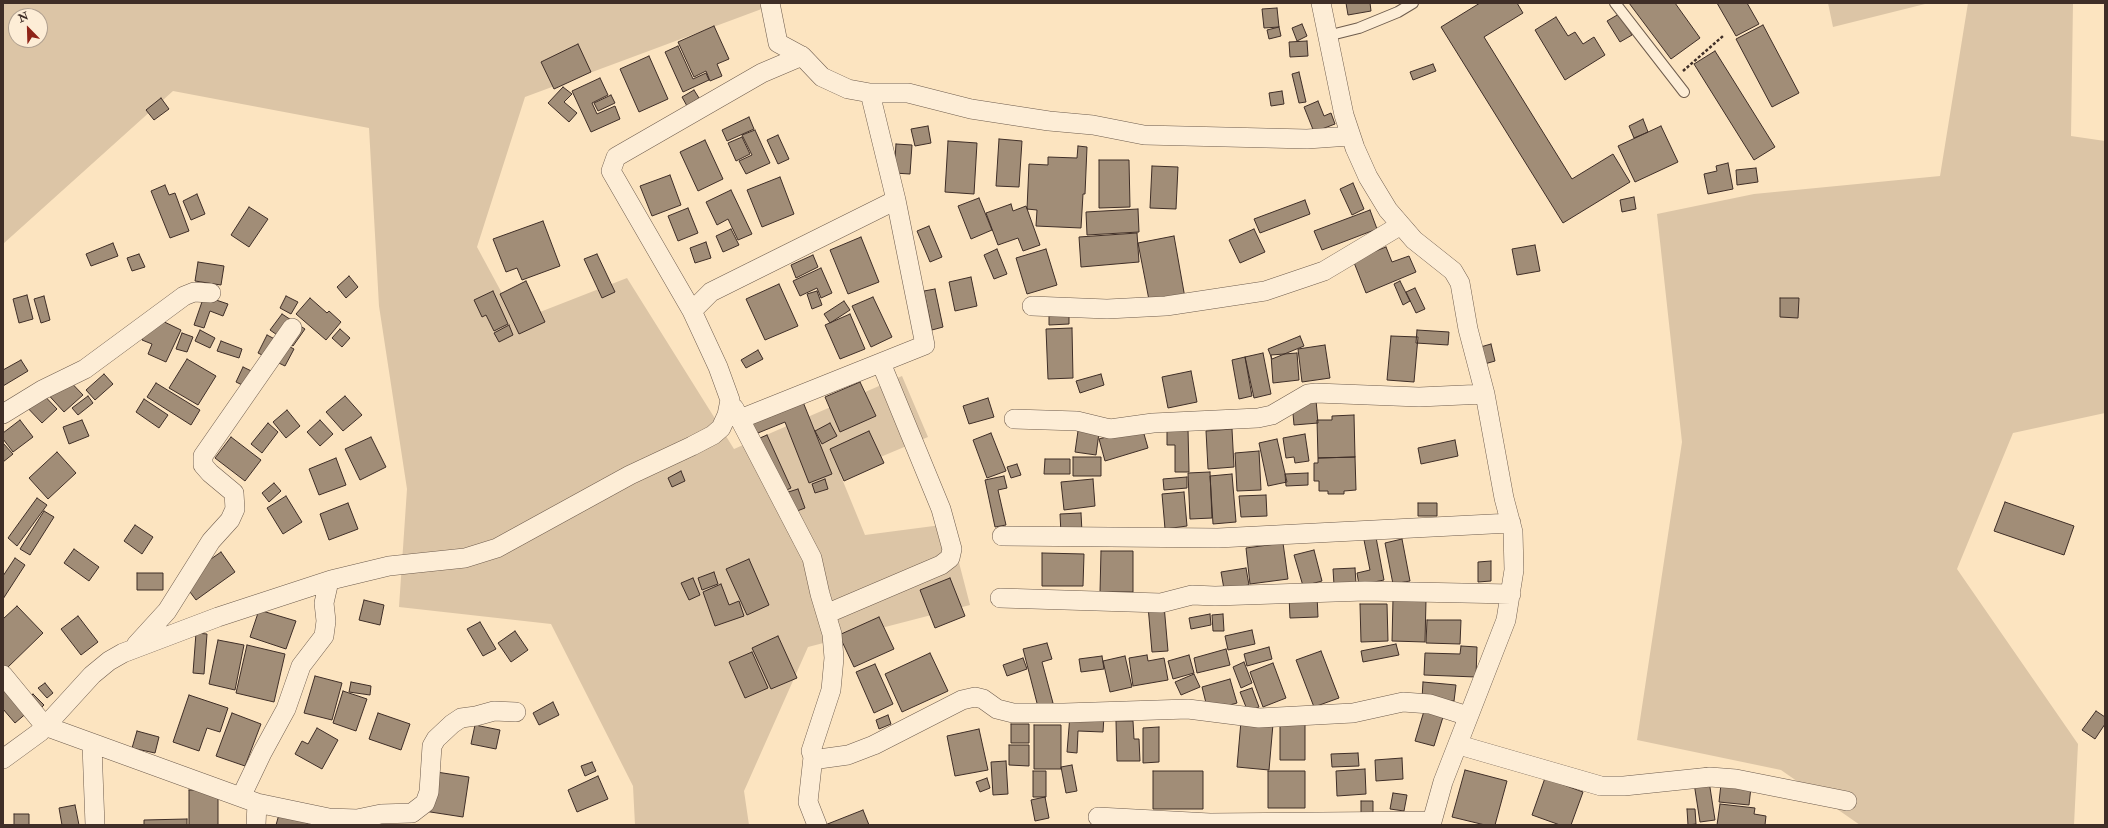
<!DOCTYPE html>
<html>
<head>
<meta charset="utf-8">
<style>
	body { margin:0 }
	#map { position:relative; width:2108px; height:828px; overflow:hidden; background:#fce4c0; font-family:"IM FELL Double Pica",serif }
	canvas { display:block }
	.frame { position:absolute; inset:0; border:4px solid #3f2e27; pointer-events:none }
	.north { position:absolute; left:8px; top:8px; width:40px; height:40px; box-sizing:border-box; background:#fdedd6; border:1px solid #b1a190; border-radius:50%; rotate:337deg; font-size:11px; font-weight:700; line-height:16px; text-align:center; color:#3f2e27 }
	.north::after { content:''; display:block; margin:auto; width:14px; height:18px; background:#8f2418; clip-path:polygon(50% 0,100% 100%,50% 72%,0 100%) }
</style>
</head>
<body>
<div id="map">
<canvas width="2108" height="828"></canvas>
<div class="frame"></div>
<div class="north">N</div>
</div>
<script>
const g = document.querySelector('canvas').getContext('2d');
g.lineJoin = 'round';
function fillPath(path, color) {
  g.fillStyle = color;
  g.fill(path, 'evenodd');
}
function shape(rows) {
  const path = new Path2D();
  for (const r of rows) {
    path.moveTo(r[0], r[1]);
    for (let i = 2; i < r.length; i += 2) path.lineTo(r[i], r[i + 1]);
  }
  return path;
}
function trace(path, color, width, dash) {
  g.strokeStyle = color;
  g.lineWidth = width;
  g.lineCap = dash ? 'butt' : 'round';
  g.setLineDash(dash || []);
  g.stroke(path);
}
fillPath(shape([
	[3,3,767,3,767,7,525,97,477,247,517,321,627,278,734,449,902,376,928,437,840,474,865,535,949,524,970,605,808,647,744,791,749,825,635,825,633,786,551,624,399,607,407,489,379,306,369,128,173,91,3,244],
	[16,16,40,16,40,40,16,40],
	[1828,3,1929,3,1833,27],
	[1968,3,2073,3,2071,136,2105,141,2105,413,2013,433,1957,569,2078,744,2074,825,1860,825,1781,770,1637,740,1682,442,1657,214,1754,194,1940,176]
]), '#dcc5a6');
const building = shape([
	[1346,3,1370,3,1371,11,1348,15,1346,3],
	[1480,3,1517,3,1523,13,1484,37,1572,179,1613,154,1630,182,1563,223,1441,27,1480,3],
	[1629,3,1675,3,1700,38,1671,59,1629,3],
	[1717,3,1747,3,1759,24,1736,36,1717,3],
	[1277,8,1279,27,1264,28,1262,9,1277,8],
	[1619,14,1632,35,1620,42,1607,21,1619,14],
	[1556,17,1568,36,1575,32,1583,44,1594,37,1605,55,1565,80,1535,30,1556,17],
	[1302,24,1307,36,1297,41,1292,28,1302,24],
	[1763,25,1799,93,1772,107,1736,39,1763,25],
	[714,26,729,59,717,64,722,76,710,81,706,71,694,77,678,42,714,26],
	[1279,27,1281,36,1269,39,1267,30,1279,27],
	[1307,41,1308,56,1290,57,1289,42,1307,41],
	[578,44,591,72,554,89,541,62,578,44],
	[678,46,693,79,706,73,709,80,683,92,665,52,678,46],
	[1715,51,1775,147,1754,160,1694,64,1715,51],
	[649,56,668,99,639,112,620,69,649,56],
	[1433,64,1436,71,1413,80,1410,72,1433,64],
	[1299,72,1306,102,1299,103,1292,74,1299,72],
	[600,78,608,95,592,103,597,114,615,106,620,119,591,132,572,91,600,78],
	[563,87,572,94,564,102,577,113,569,122,548,103,563,87],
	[694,90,699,98,687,106,682,97,694,90],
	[1282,91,1284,104,1271,106,1269,93,1282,91],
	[611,95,615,103,598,111,594,103,611,95],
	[161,98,169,109,154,120,146,110,161,98],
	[1318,101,1324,116,1331,113,1335,124,1314,132,1304,107,1318,101],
	[749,117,754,129,727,141,722,130,749,117],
	[1643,119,1648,132,1634,138,1629,126,1643,119],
	[928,126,931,143,915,146,911,129,928,126],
	[1661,126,1678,162,1635,182,1618,146,1661,126],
	[755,130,770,163,746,174,739,161,752,155,742,135,755,130],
	[778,135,789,159,778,164,767,140,778,135],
	[742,137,750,154,736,161,728,143,742,137],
	[999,139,1022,141,1019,187,996,186,999,139],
	[705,140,723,179,698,191,680,152,705,140],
	[948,141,977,143,974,194,945,192,948,141],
	[896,144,912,145,910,174,894,173,896,144],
	[1078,146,1087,147,1085,194,1083,194,1081,228,1036,226,1037,210,1027,209,1029,164,1048,165,1048,157,1077,158,1078,146],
	[1099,160,1129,160,1130,207,1099,208,1099,160],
	[1728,163,1733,189,1708,194,1704,174,1717,171,1716,166,1728,163],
	[1152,166,1178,167,1176,209,1150,208,1152,166],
	[1756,168,1758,182,1737,185,1736,170,1756,168],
	[670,175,681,205,652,216,640,186,670,175],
	[780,177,794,214,762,227,747,190,780,177],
	[1353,183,1364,209,1352,215,1340,189,1353,183],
	[165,185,169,195,175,193,189,231,170,238,151,191,165,185],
	[731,190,752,234,738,240,728,219,717,225,706,202,731,190],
	[197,194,205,214,191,220,183,201,197,194],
	[1634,197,1636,209,1622,212,1620,200,1634,197],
	[979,198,992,230,971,239,958,206,979,198],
	[1305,200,1310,214,1260,233,1254,219,1305,200],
	[1011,204,1013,211,1026,206,1040,245,1023,251,1018,238,998,245,986,213,1011,204],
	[249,207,268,219,249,247,231,235,249,207],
	[688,208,698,233,678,241,668,216,688,208],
	[1138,209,1139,232,1087,235,1086,212,1138,209],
	[1370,210,1377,229,1322,250,1314,231,1370,210],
	[543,221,560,266,522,280,517,268,506,272,493,239,543,221],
	[929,226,942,257,930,262,917,231,929,226],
	[731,229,739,245,723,252,716,236,731,229],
	[1254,229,1265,252,1240,263,1229,240,1254,229],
	[1137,233,1139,262,1081,267,1079,237,1137,233],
	[1174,236,1185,298,1150,305,1138,243,1174,236],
	[861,237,879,282,848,294,830,250,861,237],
	[706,242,711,258,695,263,690,248,706,242],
	[113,243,118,256,91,266,86,254,113,243],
	[1535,245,1540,271,1517,275,1512,249,1535,245],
	[1386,247,1392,262,1409,256,1416,272,1366,293,1353,260,1386,247],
	[997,249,1007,274,994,279,984,255,997,249],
	[1046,249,1057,285,1027,294,1016,258,1046,249],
	[139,254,145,267,132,271,127,258,139,254],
	[597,254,615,292,602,298,584,259,597,254],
	[813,255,818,267,796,278,791,265,813,255],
	[198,262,224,266,221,285,195,281,198,262],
	[821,268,832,293,821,298,817,288,800,296,793,281,821,268],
	[349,276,358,287,346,298,337,287,349,276],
	[971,277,977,306,955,311,949,282,971,277],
	[526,281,545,322,519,334,500,294,526,281],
	[1400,281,1410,301,1403,305,1394,284,1400,281],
	[779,284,798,326,765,340,746,299,779,284],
	[1415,288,1425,309,1416,313,1406,292,1415,288],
	[935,289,943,327,932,330,924,291,935,289],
	[493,291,508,324,494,331,486,315,482,317,474,300,493,291],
	[817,291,822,305,812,309,807,294,817,291],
	[27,295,33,319,19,323,13,299,27,295],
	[44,296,50,320,41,323,34,299,44,296],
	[204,296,228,304,223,316,210,311,204,328,194,325,204,296],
	[286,296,298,302,291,314,280,308,286,296],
	[873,297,892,337,871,347,852,306,873,297],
	[310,298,327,313,329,311,341,322,326,340,296,314,310,298],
	[1780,298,1799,298,1798,318,1780,317,1780,298],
	[844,301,850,310,830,323,824,314,844,301],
	[282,314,305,329,293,346,270,330,282,314],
	[850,314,865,349,840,359,825,325,850,314],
	[1069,315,1069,324,1049,325,1049,316,1069,315],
	[152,316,181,330,166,362,148,354,152,344,142,340,152,316],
	[509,325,513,335,499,342,494,333,509,325],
	[1072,328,1073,378,1048,379,1046,329,1072,328],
	[340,329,350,338,342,347,332,338,340,329],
	[200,330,215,338,210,348,195,341,200,330],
	[1417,330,1449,332,1448,345,1416,343,1417,330],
	[182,333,193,337,187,352,176,349,182,333],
	[267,335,294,349,285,366,258,353,267,335],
	[1300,336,1304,346,1272,359,1268,349,1300,336],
	[1391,336,1418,337,1414,382,1387,380,1391,336],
	[221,341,242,349,239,358,217,351,221,341],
	[1491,344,1495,361,1481,365,1477,348,1491,344],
	[1325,345,1330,378,1302,382,1298,349,1325,345],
	[758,350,763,359,746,368,741,360,758,350],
	[1263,353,1271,394,1254,398,1245,357,1263,353],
	[1297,353,1299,380,1273,383,1271,355,1297,353],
	[1245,357,1252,396,1239,399,1232,360,1245,357],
	[187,359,216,376,198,405,169,388,187,359],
	[21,360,28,371,3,386,3,370,21,360],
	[243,367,262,376,255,391,236,382,243,367],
	[1191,371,1197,402,1168,408,1162,377,1191,371],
	[62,373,83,395,64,412,44,390,62,373],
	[104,374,113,384,95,400,86,390,104,374],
	[1101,374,1104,385,1080,393,1076,381,1101,374],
	[860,382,876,416,840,432,825,397,860,382],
	[156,383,200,410,191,425,147,397,156,383],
	[37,388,57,409,42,423,22,402,37,388],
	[799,392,832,474,809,483,785,422,753,435,745,414,799,392],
	[88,396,93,403,78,415,72,408,88,396],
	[345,396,362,415,343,431,326,412,345,396],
	[988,398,994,417,969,424,963,406,988,398],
	[144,399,168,415,159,428,136,412,144,399],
	[1316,400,1318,423,1294,425,1292,402,1316,400],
	[287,410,300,426,286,438,273,422,287,410],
	[1354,415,1355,457,1318,458,1317,420,1332,420,1332,416,1354,415],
	[20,420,33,437,13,452,3,439,3,433,20,420],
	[82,420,89,436,69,444,63,427,82,420],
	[320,420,333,434,320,446,307,432,320,420],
	[268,423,278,432,262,453,251,444,268,423],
	[830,423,837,436,822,444,815,431,830,423],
	[1142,427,1148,448,1105,461,1099,439,1142,427],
	[1188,429,1189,472,1175,472,1175,445,1167,445,1167,430,1188,429],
	[1232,429,1234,467,1208,469,1206,431,1232,429],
	[869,431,884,463,844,481,830,449,869,431],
	[1078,431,1099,433,1096,455,1075,452,1078,431],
	[991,433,1006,471,987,478,973,440,991,433],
	[1305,434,1309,461,1295,463,1294,457,1286,458,1283,438,1305,434],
	[767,435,791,488,778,494,753,441,767,435],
	[231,437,261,460,245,481,215,458,231,437],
	[371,437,386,467,360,480,345,449,371,437],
	[1277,439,1287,482,1268,486,1259,443,1277,439],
	[1455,440,1458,456,1421,464,1418,448,1455,440],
	[3,443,13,454,3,462,3,443],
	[1259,451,1261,490,1237,491,1235,453,1259,451],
	[57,452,76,473,48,499,29,478,57,452],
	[1073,457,1101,457,1101,476,1073,476,1073,457],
	[1355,457,1356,490,1344,491,1344,494,1328,494,1328,491,1319,491,1319,481,1314,481,1314,463,1318,463,1318,458,1355,457],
	[336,458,346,485,319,495,309,469,336,458],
	[1045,459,1070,459,1070,474,1044,474,1045,459],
	[1017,464,1021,475,1011,478,1007,467,1017,464],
	[681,471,685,481,672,487,668,478,681,471],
	[1210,472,1212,518,1190,519,1188,473,1210,472],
	[1308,473,1308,485,1286,486,1285,474,1308,473],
	[1232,474,1236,522,1213,524,1210,476,1232,474],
	[1004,476,1007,488,998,490,1006,525,995,527,985,480,1004,476],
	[1187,477,1187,488,1164,490,1163,479,1187,477],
	[825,479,828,489,815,493,812,484,825,479],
	[1093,479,1095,506,1064,510,1061,482,1093,479],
	[274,483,281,491,269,502,262,493,274,483],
	[798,489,805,508,789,514,782,494,798,489],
	[1184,492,1187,526,1165,529,1162,494,1184,492],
	[1266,495,1267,516,1241,517,1239,496,1266,495],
	[286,496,302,522,283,534,267,508,286,496],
	[37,498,47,505,17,546,8,538,37,498],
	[2005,502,2074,526,2064,555,1994,531,2005,502],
	[348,503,358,529,329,540,320,514,348,503],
	[1418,503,1437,503,1437,516,1418,516,1418,503],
	[44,511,54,517,30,555,20,549,44,511],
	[1081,513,1082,532,1061,534,1060,514,1081,513],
	[135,525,153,537,142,554,124,541,135,525],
	[1375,532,1384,580,1359,585,1357,573,1370,570,1363,535,1375,532],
	[1402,539,1410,581,1393,584,1385,543,1402,539],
	[1283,543,1288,579,1250,584,1246,548,1283,543],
	[74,549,99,567,89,581,64,563,74,549],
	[1314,550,1322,581,1303,586,1294,555,1314,550],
	[1101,551,1133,551,1133,592,1100,592,1101,551],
	[221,552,235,572,196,600,181,580,221,552],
	[1042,553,1084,554,1083,586,1042,586,1042,553],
	[15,558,25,565,3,599,3,576,15,558],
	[749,559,769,605,747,615,726,569,749,559],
	[1491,561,1491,581,1478,582,1478,562,1491,561],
	[1246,568,1249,585,1224,589,1221,572,1246,568],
	[1355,568,1356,584,1334,585,1333,569,1355,568],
	[714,572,718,584,702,590,698,578,714,572],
	[137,573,163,573,163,590,137,590,137,573],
	[693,578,700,595,689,600,681,583,693,578],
	[950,578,965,616,935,628,920,590,950,578],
	[721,584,729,605,739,601,744,616,715,626,703,592,721,584],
	[1317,595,1318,617,1290,618,1289,596,1317,595],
	[1393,599,1426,600,1425,642,1392,641,1393,599],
	[364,600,384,605,380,625,359,620,364,600],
	[1360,604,1387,604,1388,641,1361,642,1360,604],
	[1164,605,1168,651,1152,652,1148,606,1164,605],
	[17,606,43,633,7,668,3,664,3,619,17,606],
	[259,610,296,621,286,649,250,637,259,610],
	[1210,614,1211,625,1191,629,1189,618,1210,614],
	[1223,614,1224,631,1213,631,1212,615,1223,614],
	[78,616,98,642,81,655,61,629,78,616],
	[879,617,894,649,854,667,839,635,879,617],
	[1427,620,1461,620,1460,644,1426,643,1427,620],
	[480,622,496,649,483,656,467,629,480,622],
	[1252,630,1255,644,1228,650,1225,636,1252,630],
	[515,631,528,650,511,662,498,643,515,631],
	[196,633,207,634,204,674,193,673,196,633],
	[778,636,797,678,771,689,752,648,778,636],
	[218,640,244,645,235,690,209,684,218,640],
	[1047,643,1052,659,1042,662,1053,703,1038,707,1023,649,1047,643],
	[1396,644,1399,655,1363,662,1361,651,1396,644],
	[247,645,285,654,274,702,236,693,247,645],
	[1461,646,1477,647,1476,677,1424,675,1425,653,1460,654,1461,646],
	[1269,647,1272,659,1247,666,1244,654,1269,647],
	[1226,649,1230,665,1197,673,1194,658,1226,649],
	[1321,651,1339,698,1314,707,1296,660,1321,651],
	[752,652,768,688,745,698,729,662,752,652],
	[930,653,948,691,902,712,885,674,930,653],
	[1147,655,1148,661,1164,658,1168,680,1133,686,1129,658,1147,655],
	[1189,655,1194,673,1173,679,1168,661,1189,655],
	[1102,656,1104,669,1081,672,1079,659,1102,656],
	[1125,656,1132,687,1110,692,1103,661,1125,656],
	[1023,658,1027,669,1007,676,1003,665,1023,658],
	[1244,662,1252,683,1241,688,1233,667,1244,662],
	[1273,663,1286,698,1263,707,1250,672,1273,663],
	[875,664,893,704,874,713,856,672,875,664],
	[1194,674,1200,687,1181,695,1175,682,1194,674],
	[315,676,342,683,332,720,304,713,315,676],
	[1230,679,1237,703,1208,711,1202,687,1230,679],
	[3,680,29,711,15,723,3,709,3,680],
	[351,682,371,686,370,695,349,692,351,682],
	[1423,682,1456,685,1454,701,1422,699,1423,682],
	[45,683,53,693,47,698,38,688,45,683],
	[1252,688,1259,707,1248,712,1240,692,1252,688],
	[343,691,367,699,356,731,333,723,343,691],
	[33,694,44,705,36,713,25,702,33,694],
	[189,695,228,708,220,732,207,728,199,751,173,742,189,695],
	[553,702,559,715,539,725,533,713,553,702],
	[1424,711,1443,717,1434,746,1415,741,1424,711],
	[2096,711,2105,717,2105,724,2095,739,2082,730,2096,711],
	[232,713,261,724,245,766,216,756,232,713],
	[378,713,410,724,401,750,369,739,378,713],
	[888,715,891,724,879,729,876,720,888,715],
	[1070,715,1104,716,1103,732,1078,731,1077,753,1067,752,1070,715],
	[1116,721,1133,721,1134,739,1139,739,1140,761,1117,761,1116,721],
	[1241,721,1273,724,1269,770,1237,767,1241,721],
	[1280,723,1305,723,1305,760,1280,760,1280,723],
	[1011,724,1029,724,1029,743,1011,743,1011,724],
	[475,725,500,730,496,749,471,744,475,725],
	[1034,725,1061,725,1061,769,1034,769,1034,725],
	[1159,727,1159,762,1143,763,1143,728,1159,727],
	[317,728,338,740,322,769,295,754,302,741,308,744,317,728],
	[979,729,988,770,955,776,947,736,979,729],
	[137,731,159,737,155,753,132,748,137,731],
	[1009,745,1029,745,1029,766,1009,765,1009,745],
	[1358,753,1359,766,1332,767,1331,754,1358,753],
	[1402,758,1403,779,1376,781,1375,760,1402,758],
	[1006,761,1008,794,993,795,991,762,1006,761],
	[592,762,596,771,585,776,581,766,592,762],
	[1072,765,1077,791,1066,793,1061,767,1072,765],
	[1707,768,1715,820,1700,822,1692,770,1707,768],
	[1365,769,1366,794,1337,796,1336,771,1365,769],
	[1465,770,1507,781,1495,825,1485,825,1452,817,1465,770],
	[430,771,469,777,463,817,424,811,430,771],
	[1033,771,1046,771,1046,797,1033,797,1033,771],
	[1153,771,1203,771,1203,809,1153,809,1153,771],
	[1268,771,1305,771,1305,808,1268,808,1268,771],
	[1722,775,1752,778,1749,805,1719,802,1722,775],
	[598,776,608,799,577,812,568,790,598,776],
	[987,778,990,788,980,792,976,782,987,778],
	[1545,778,1583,792,1571,825,1560,825,1532,815,1545,778],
	[189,790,218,790,218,825,189,825,189,790],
	[1393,793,1407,795,1404,811,1390,809,1393,793],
	[1045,797,1049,818,1035,821,1031,800,1045,797],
	[1361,801,1373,801,1373,814,1361,814,1361,801],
	[1720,804,1755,808,1754,814,1766,816,1765,825,1717,825,1720,804],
	[75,805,79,825,62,825,59,808,75,805],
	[1687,809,1695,809,1696,824,1688,825,1687,809],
	[863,810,869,825,825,825,863,810],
	[280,811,309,817,307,825,276,825,280,811],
	[14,814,29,814,29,825,14,825,14,814],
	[187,819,187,825,144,825,144,820,187,819]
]);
fillPath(building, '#a18d77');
trace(building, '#3f2e27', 1);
const lane = shape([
	[1615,3,1684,92],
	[1327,36,1359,28,1398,12,1413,3]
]);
const street = shape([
	[770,3,778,43,802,56],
	[1321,3,1344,115,1355,148,1368,177,1388,210,1414,240,1453,271,1460,283,1468,329,1485,394,1504,498,1513,532,1514,570,1506,620,1443,782,1431,825],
	[870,93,896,200],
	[1032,306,1107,309,1166,306,1265,291,1324,271,1401,225],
	[692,311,711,292,896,200,925,345,740,419],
	[734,408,812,558,820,594,832,634,834,658,831,690,811,751,813,757,808,802,817,825],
	[3,414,42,390,85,369,184,296,194,292,211,293],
	[1014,419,1077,421,1110,429,1153,423,1258,418,1272,415,1308,394,1316,393,1419,397,1485,394],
	[1002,536,1218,538,1511,523],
	[1000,598,1161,603,1192,595,1215,596,1365,591,1511,594],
	[826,614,941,565,950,558,952,549,941,509,881,363],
	[136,645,167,611,211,541,230,520,235,509,234,493,210,473,203,465,203,456,292,328],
	[3,675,45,726,257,803,256,825],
	[92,745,95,825],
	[1459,745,1601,786,1624,786,1710,777,1736,779,1847,801],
	[813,757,819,759,848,755,874,745,962,700,975,697,983,699,997,709,1013,713,1064,713,1188,709,1259,718,1353,713,1403,702,1430,704,1468,716],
	[3,759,40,732,92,675,109,661,123,653,218,617,331,580,389,566,465,558,497,548,630,475,692,446,713,435,721,428,727,415,730,400,718,367,692,311,611,171,616,157,762,73,802,56,822,77,848,89,870,93,908,93,971,109,1049,121,1093,125,1144,135,1307,139,1350,136],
	[241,797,262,753,286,709,301,666,324,636,326,621,324,603,329,581],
	[257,803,329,818,357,819,381,814,412,813,425,803,429,792,432,746,436,739,452,724,461,718,476,716,494,711,516,712],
	[1098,817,1210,823,1432,821]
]);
trace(lane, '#6e5c4d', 12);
trace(street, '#6e5c4d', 20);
trace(shape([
	[1683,71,1723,36]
]), '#3f2e27', 2.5, [3, 2]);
trace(lane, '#fdedd6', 10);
trace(street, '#fdedd6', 19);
</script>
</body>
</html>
